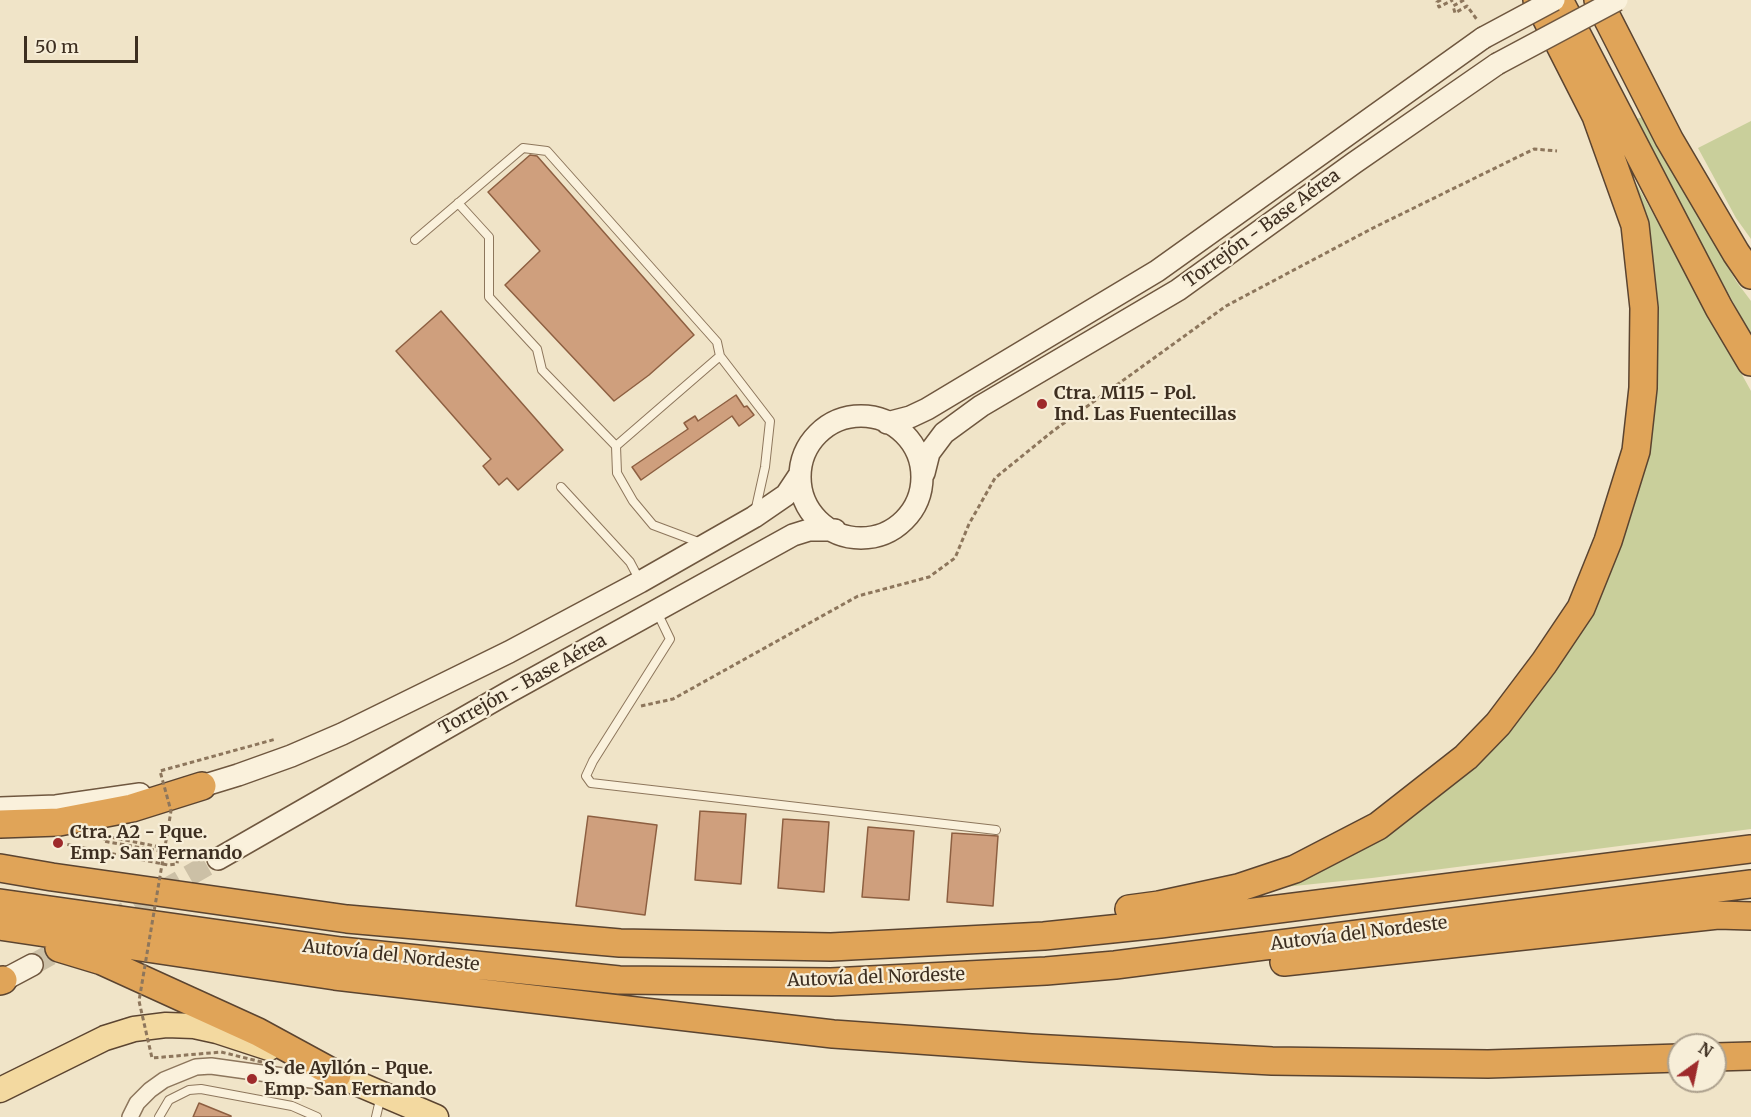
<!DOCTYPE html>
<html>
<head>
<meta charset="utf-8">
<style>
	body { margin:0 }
	#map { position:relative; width:1751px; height:1117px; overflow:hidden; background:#f0e4c8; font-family:Merriweather,serif }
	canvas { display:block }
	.north { position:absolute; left:1667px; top:1033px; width:60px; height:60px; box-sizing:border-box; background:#f7eed8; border:2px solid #ada18e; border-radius:50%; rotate:33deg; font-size:16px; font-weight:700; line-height:24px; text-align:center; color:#3d2e20 }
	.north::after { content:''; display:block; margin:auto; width:21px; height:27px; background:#9e2a2b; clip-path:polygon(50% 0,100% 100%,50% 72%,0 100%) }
	.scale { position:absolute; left:24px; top:36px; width:114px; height:27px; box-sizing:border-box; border:3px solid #3d2e20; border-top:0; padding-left:8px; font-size:18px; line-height:21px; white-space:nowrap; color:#3d2e20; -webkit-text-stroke:4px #f7eed8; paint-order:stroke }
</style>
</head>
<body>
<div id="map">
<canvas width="1751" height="1117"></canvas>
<div class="north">N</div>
<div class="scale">50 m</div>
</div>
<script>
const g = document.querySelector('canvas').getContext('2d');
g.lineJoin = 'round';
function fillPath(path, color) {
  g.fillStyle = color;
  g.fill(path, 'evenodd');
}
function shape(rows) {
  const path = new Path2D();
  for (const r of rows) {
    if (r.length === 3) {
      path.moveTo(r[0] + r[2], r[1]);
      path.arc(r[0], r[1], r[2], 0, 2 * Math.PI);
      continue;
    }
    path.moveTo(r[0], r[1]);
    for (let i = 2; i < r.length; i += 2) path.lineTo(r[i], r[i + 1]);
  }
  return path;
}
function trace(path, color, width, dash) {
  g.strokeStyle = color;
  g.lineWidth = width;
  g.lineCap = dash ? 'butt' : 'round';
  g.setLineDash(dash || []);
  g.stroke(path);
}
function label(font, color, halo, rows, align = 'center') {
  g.font = font + ' Merriweather,serif';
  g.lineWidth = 4.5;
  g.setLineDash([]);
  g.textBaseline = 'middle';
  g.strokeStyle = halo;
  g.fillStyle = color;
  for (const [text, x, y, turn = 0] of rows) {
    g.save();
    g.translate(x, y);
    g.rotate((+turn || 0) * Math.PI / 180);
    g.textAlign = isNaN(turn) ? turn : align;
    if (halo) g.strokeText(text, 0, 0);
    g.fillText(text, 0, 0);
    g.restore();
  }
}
fillPath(shape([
	[1642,117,1736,281,1751,301,1751,335,1634,120],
	[1751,121,1751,239,1736,218,1698,148],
	[1636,183,1751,391,1751,829,1372,878,1255,890,1462,776,1521,716,1576,640,1617,557,1643,470,1648,244]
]), '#c9cf9b');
const building = shape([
	[530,155,537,156,694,335,649,375,614,401,505,285,540,251,488,192,530,155],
	[441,311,563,450,518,490,507,478,499,485,483,466,491,459,396,351,441,311],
	[736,395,744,407,747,406,754,415,739,426,732,416,641,480,632,467,688,429,684,423,695,416,698,421,736,395],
	[700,811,746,814,741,884,695,880,700,811],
	[588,816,657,825,645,915,576,906,588,816],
	[783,819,829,822,824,892,778,888,783,819],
	[868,827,914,831,909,900,862,897,868,827],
	[952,833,998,836,993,906,947,902,952,833],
	[199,1103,231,1116,231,1117,193,1117,199,1103]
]);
fillPath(building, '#cf9f7d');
trace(building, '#8d5f41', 1.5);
trace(shape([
	[108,922,218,859],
	[32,965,73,942]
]), '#ccc0a6', 21, [21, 10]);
const lane = shape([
	[458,203,489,237,489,297,537,349,542,370,616,446],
	[415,240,523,148,547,151,717,342,720,356],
	[561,487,630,562,640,581],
	[701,543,653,525,633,501,617,473,616,446,720,356,770,421,765,467,755,512],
	[657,612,670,639,593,761,586,776,591,783,996,830],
	[159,1117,169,1100,189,1090,201,1089,292,1106,317,1117],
	[376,1117,379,1104,377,1096]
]);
const street = shape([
	[130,1117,137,1103,150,1090,164,1080,196,1067,211,1066,340,1084]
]);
const secondary = shape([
	[861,477,61],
	[887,423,910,417,927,409,1157,271,1483,38],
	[924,473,929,453,944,433,981,406,1178,290,1354,163,1497,64],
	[188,788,202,786,238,775,291,756,342,734,509,652,640,582,754,517,786,495,798,477],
	[0,808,56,806,140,794],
	[218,859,509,692,793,535,809,530,835,530],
	[0,982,32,965]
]);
const primary = shape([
	[321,1068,436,1117],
	[0,1090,105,1038,134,1029,166,1025,194,1026,217,1031,269,1048]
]);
const highway = shape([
	[1559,0,1719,308,1751,362],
	[1598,0,1669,139,1736,253,1751,275],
	[0,824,59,822,132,808,202,786],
	[0,868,52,877,347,919,620,943,831,947,1044,936,1160,924,1751,849],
	[0,903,341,951,619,980,831,982,1046,971,1115,965,1751,884],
	[1129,909,1159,905,1238,888,1295,869,1378,826,1466,757,1498,724,1544,663,1581,608,1608,541,1636,451,1643,388,1644,308,1635,225,1596,116,1537,0],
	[0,926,335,976,833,1034,1031,1048,1272,1061,1488,1064,1679,1058],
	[59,948,102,961,258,1032,337,1075],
	[1284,962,1718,915,1751,916],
	[0,981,3,980],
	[1715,1057,1751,1056]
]);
trace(lane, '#8d765c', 10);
trace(street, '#8d765c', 18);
trace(secondary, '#6f573f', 24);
trace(primary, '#5b4430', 27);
trace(highway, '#5b4430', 30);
trace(shape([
	[1441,0,1437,2,1439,7,1453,0],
	[1464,0,1453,6,1455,13,1467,6,1478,21],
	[641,706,673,699,858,596,929,577,955,558,969,524,995,478,1053,431,1226,306,1373,228,1534,149,1557,151],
	[105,836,103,841,165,852],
	[60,843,168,865,177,864,178,857,175,850,105,836]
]), '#8d765c', 3, [4.5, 3]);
trace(lane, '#faf1dc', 8);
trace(street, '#faf1dc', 15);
trace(secondary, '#faf1dc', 21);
trace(primary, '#f3d9a0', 24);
trace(highway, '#e0a458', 27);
const secondaryBridge = shape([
	[1483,38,1554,0],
	[1497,64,1617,0]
]);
trace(secondaryBridge, '#6f573f', 24, []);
trace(shape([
	[262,1062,221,1052,152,1058,139,1001,171,811,160,771,276,739]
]), '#8d765c', 3, [4.5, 3]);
trace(secondaryBridge, '#faf1dc', 21);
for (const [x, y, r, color] of [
	[1042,404,6,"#9e2a2b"],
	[58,843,6,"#9e2a2b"],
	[252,1079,6,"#9e2a2b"]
]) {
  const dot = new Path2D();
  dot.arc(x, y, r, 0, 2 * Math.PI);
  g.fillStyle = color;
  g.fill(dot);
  trace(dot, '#f7eed8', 2);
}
label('18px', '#3d2e20', '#f7eed8', [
	["Torrejón - Base Aérea",1262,229,-36],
	["Torrejón - Base Aérea",523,685,-29],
	["Autovía del Nordeste",1359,934,-7],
	["Autovía del Nordeste",391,956,6],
	["Autovía del Nordeste",876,978,-2]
]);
label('bold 18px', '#3d2e20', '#f7eed8', [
	["Ctra. M115 - Pol.",1054,394],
	["Ind. Las Fuentecillas",1054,415],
	["Ctra. A2 - Pque.",70,833],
	["Emp. San Fernando",70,854],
	["S. de Ayllón - Pque.",264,1069],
	["Emp. San Fernando",264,1090]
], 'left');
</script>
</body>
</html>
